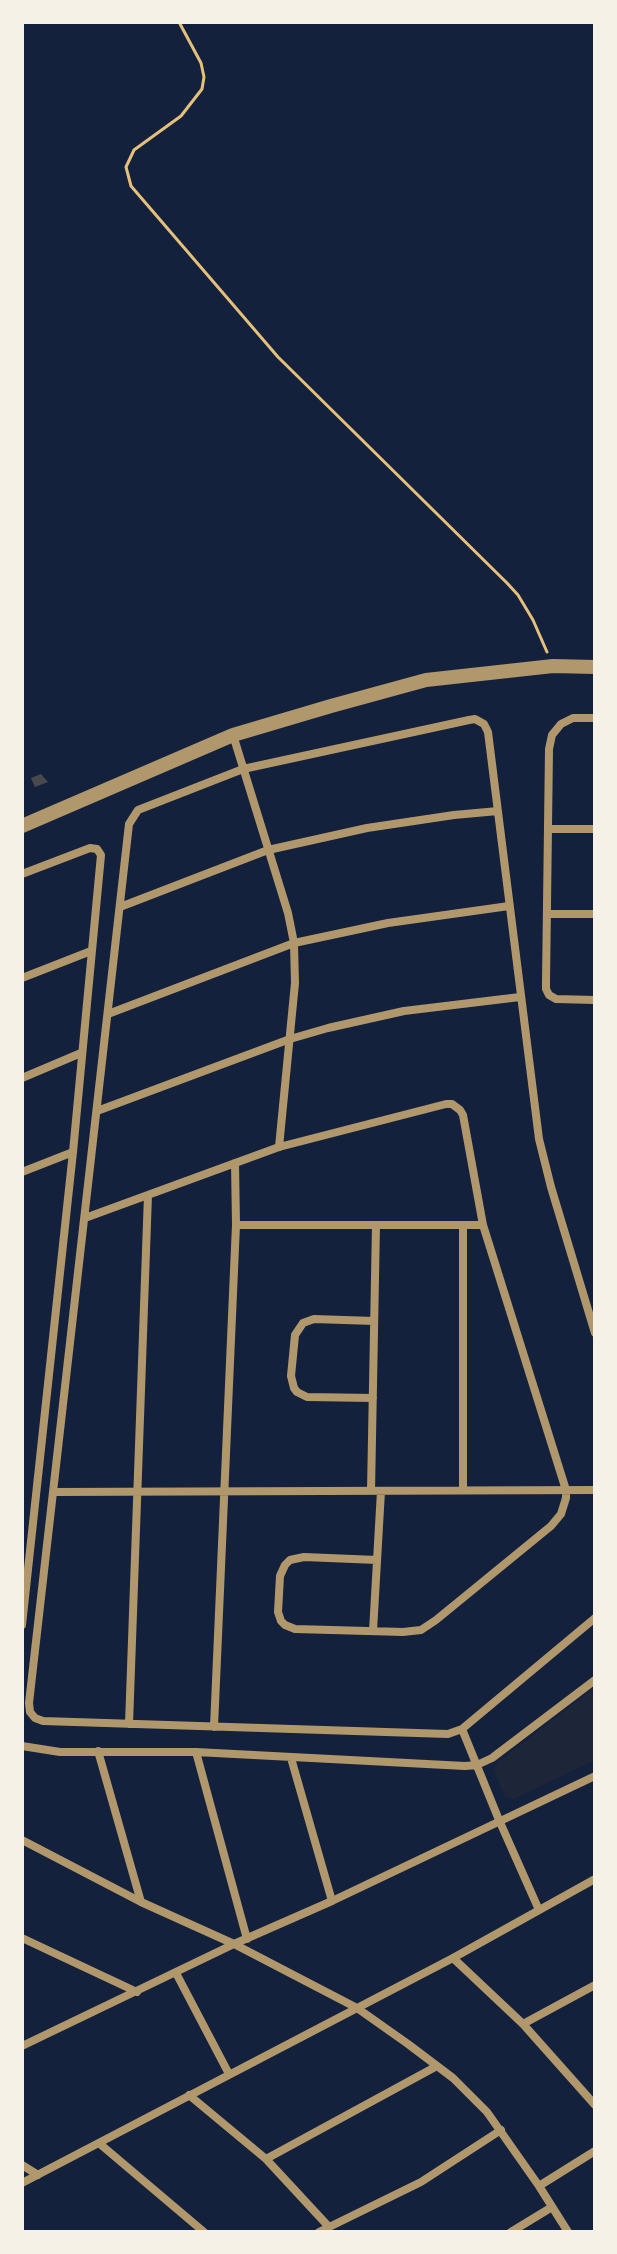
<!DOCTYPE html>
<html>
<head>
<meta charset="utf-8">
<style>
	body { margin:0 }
	#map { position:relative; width:617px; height:2254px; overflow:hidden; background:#14213d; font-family:Overpass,sans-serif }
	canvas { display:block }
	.frame { position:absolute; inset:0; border:24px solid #f6f1e7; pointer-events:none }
</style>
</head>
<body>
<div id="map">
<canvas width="617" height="2254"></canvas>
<div class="frame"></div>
</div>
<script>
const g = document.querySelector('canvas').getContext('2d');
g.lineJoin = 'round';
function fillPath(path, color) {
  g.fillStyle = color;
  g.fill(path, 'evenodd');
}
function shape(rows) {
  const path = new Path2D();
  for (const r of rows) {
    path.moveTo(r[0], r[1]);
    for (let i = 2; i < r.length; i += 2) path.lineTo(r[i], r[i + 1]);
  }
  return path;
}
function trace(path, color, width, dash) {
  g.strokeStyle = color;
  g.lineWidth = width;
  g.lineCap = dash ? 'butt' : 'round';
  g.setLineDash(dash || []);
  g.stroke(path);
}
fillPath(shape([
	[595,1687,595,1760,514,1799,505,1797,494,1770,497,1763]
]), '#1d2539');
fillPath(shape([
	[41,774,48,782,35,787,31,778]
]), '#48494c');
trace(shape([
	[179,22,201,63,204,77,202,89,181,116,134,150,126,167,131,186,278,357,507,583,518,595,533,620,547,652]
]), '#e5c07b', 3);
trace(shape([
	[595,718,573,718,561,724,552,735,549,749,546,982,546,989,549,995,556,999,595,1000],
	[233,735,288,913,294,943,295,983,279,1147],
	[548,829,595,829],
	[22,874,90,848,97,849,101,855,73,1152,22,1625],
	[120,907,268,850,367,828,454,815,498,811],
	[548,914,595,914],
	[22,978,91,951],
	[108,1014,294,943,388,923,509,906],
	[22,1078,81,1053],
	[97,1111,290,1039,328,1028,404,1011,520,997],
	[22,1172,73,1152],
	[85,1218,279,1147,446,1104,452,1104,460,1110,463,1115,483,1225,566,1490,566,1498,561,1514,551,1526,436,1620,421,1630,403,1632,295,1629,285,1625,281,1621,278,1612,280,1576,285,1565,290,1560,304,1557,377,1560],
	[236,1225,483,1225],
	[463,1225,463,1490],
	[595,1333,551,1187,539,1139,488,732,484,724,475,719,469,720,243,769,138,810,129,824,29,1703,30,1712,35,1718,43,1721,448,1734,462,1729,595,1618],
	[373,1398,307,1397,297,1392,294,1388,291,1376,295,1335,303,1323,314,1319,374,1321],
	[371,1491,376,1225],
	[53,1492,595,1490],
	[373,1631,381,1491],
	[129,1724,148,1195],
	[214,1727,236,1225,235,1163],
	[462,1729,499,1820,539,1910],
	[22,1746,60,1752,196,1752,465,1766,477,1765,492,1758,595,1680],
	[98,1751,141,1902],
	[196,1752,247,1939],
	[291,1758,332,1901],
	[22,1840,141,1902,234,1944,357,2008,408,2044,453,2078,487,2112,539,2186,568,2232],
	[22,1938,137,1992],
	[453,1958,523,2024,595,2105],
	[176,1973,229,2074],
	[523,2024,595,1985],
	[22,2046,234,1944,332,1901,595,1776],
	[189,2095,266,2159,329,2227],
	[100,2144,204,2232],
	[266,2159,437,2066],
	[22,2165,38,2175],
	[22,2183,453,1958,595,1879],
	[539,2186,595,2151],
	[319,2232,421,2182,501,2130],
	[511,2232,552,2207]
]), '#b1986c', 8);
trace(shape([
	[22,826,233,735,331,706,426,680,553,666,595,667]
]), '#b1986c', 14);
</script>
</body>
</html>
